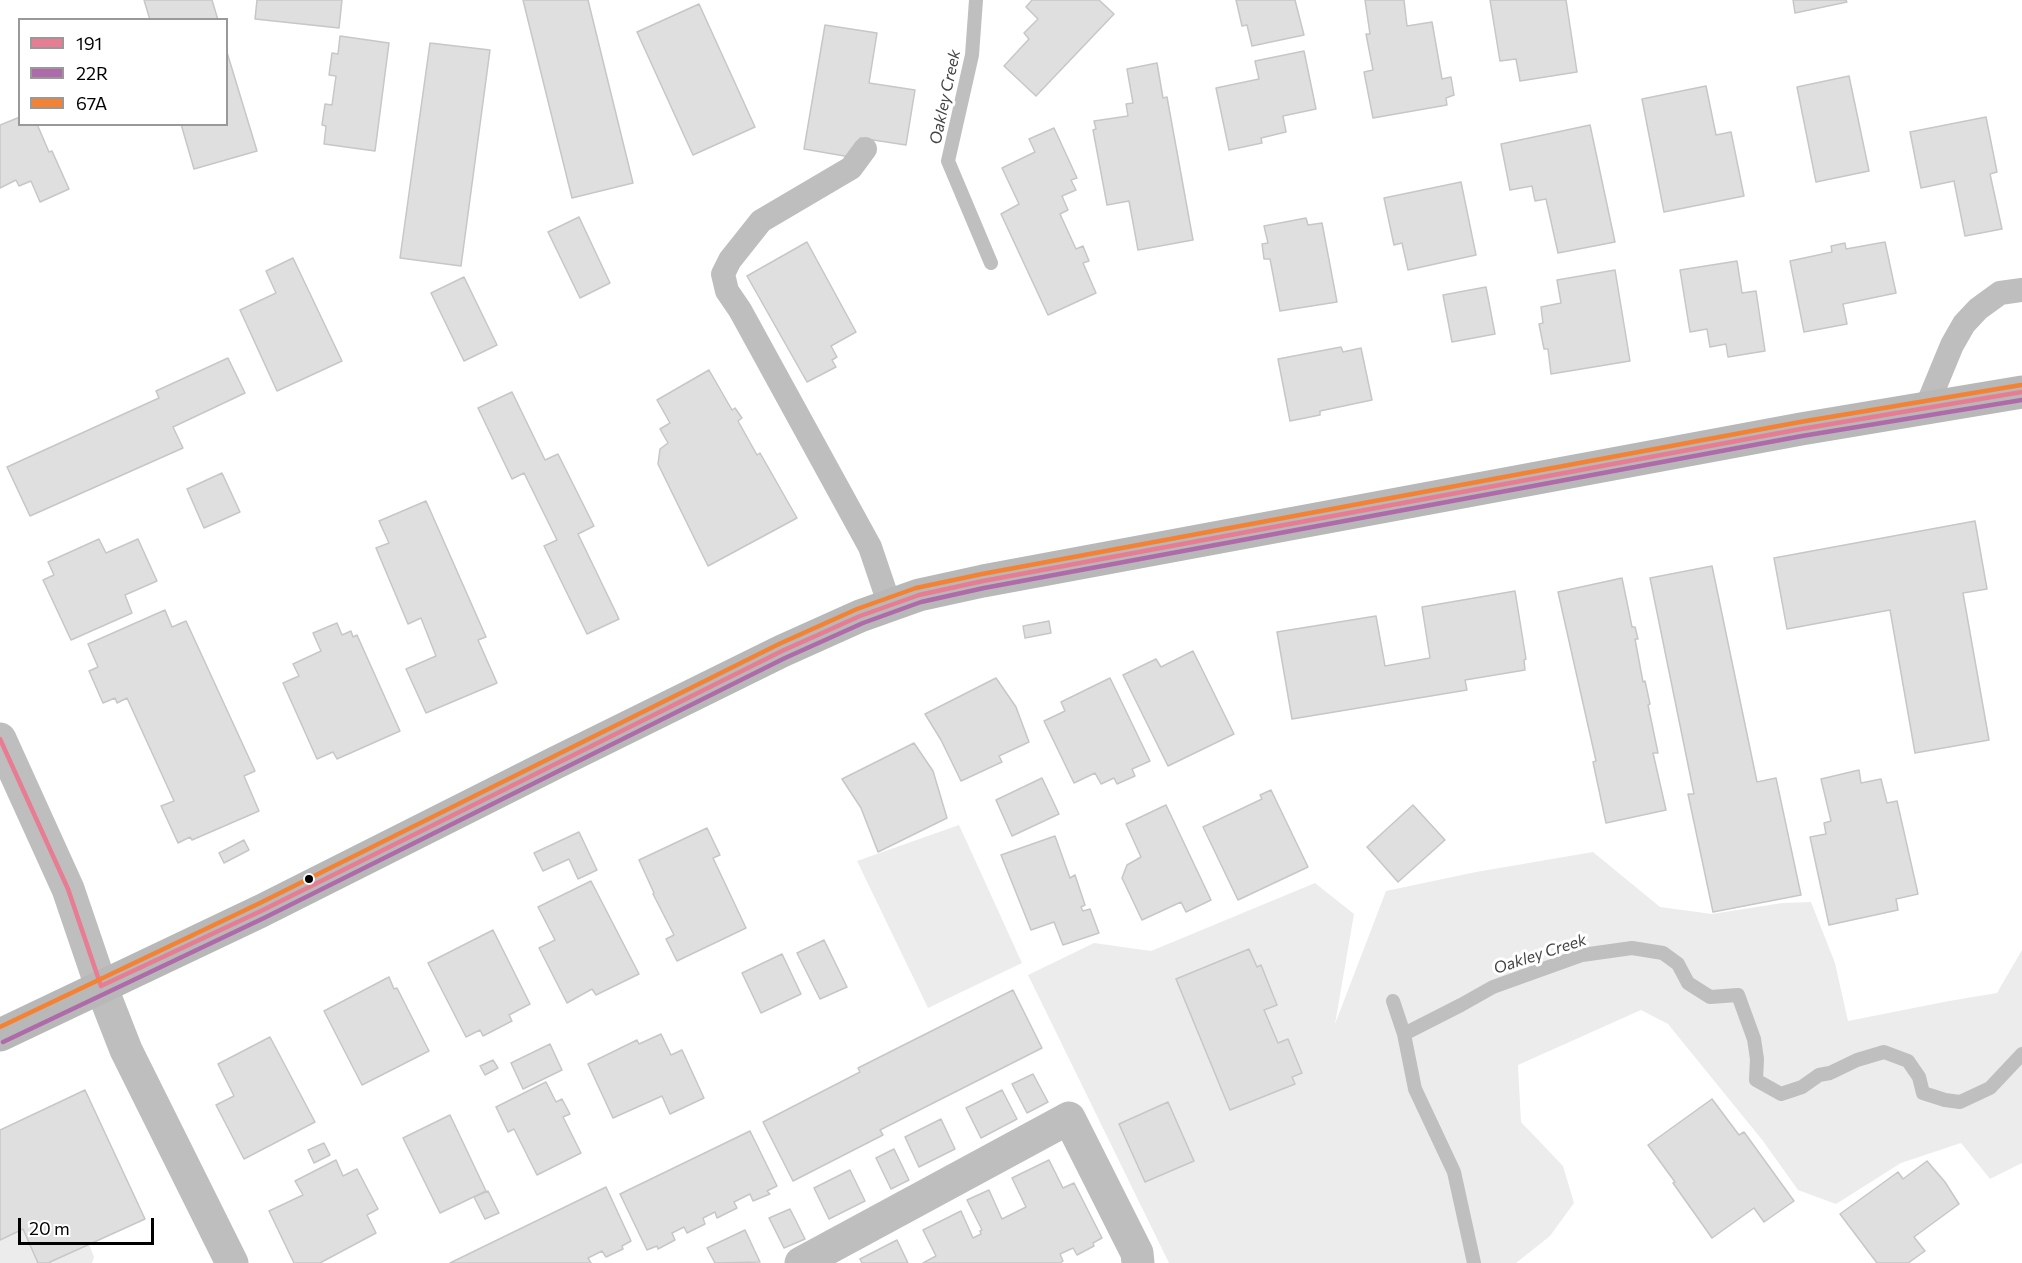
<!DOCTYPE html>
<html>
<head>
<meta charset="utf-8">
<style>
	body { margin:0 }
	#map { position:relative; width:2022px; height:1263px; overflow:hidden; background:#fff; font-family:Commissioner,sans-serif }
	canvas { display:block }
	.legend { position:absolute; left:18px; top:18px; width:210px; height:108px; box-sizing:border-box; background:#fff; border:2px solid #999; margin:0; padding:8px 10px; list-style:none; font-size:18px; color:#000 }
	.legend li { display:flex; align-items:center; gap:12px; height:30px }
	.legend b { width:30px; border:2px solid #999 }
	.scale { position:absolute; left:18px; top:1218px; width:136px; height:27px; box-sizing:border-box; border:3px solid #000; border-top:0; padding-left:8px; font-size:18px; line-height:21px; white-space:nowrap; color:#000; -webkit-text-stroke:4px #fff; paint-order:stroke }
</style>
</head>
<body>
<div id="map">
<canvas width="2022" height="1263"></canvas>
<ul class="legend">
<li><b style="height:8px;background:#e87c92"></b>191</li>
<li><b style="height:8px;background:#af6aa9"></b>22R</li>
<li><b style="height:8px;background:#f58232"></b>67A</li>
</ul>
<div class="scale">20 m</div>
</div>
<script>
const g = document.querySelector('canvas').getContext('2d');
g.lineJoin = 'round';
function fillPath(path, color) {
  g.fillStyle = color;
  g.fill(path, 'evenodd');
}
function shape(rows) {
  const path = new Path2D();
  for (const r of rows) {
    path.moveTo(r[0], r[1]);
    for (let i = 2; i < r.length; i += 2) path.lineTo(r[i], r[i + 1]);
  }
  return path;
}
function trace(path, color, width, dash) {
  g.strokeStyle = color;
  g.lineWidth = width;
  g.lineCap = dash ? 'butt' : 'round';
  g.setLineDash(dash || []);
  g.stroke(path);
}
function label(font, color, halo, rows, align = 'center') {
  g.font = font + ' Commissioner,sans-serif';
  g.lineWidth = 6;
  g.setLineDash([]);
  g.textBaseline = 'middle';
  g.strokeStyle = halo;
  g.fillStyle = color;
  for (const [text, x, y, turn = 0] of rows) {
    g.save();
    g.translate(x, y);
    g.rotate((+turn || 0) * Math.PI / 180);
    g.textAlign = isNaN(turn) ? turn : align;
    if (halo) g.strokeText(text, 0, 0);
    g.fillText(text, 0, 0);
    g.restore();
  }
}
fillPath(shape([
	[959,825,1022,963,928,1008,857,861],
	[1593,852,1660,907,1712,914,1782,903,1811,902,1835,963,1848,1021,1949,1001,1997,993,2022,950,2022,1163,1990,1179,1961,1143,1901,1163,1836,1204,1798,1190,1763,1141,1668,1024,1641,1010,1518,1065,1521,1122,1563,1166,1574,1203,1550,1236,1516,1263,1169,1263,1028,975,1094,943,1151,951,1315,883,1354,914,1335,1024,1386,891,1476,872],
	[23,1229,38,1263,0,1263,0,1240],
	[89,1244,94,1257,92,1263,48,1263]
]), '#ececec');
trace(shape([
	[976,0,972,55,948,161,991,263],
	[1393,1001,1404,1034,1415,1089,1454,1172,1474,1263],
	[1404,1034,1461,1005,1493,987,1582,955,1632,948,1663,953,1678,964,1688,983,1710,997,1738,995,1754,1039,1757,1059,1756,1080,1781,1094,1802,1087,1819,1075,1830,1073,1857,1060,1884,1052,1908,1061,1919,1077,1923,1093,1945,1100,1960,1102,1990,1088,2022,1054]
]), '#bfbfbf', 14);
const building = shape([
	[144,0,212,0,218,20,150,20,144,0],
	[257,0,342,0,339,28,255,19,257,0],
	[523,0,588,0,633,183,572,198,523,0],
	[1032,0,1099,0,1114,14,1036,96,1004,66,1029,39,1024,33,1038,19,1026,7,1032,0],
	[1236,0,1295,0,1304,35,1252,46,1247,25,1242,26,1236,0],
	[1365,0,1404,0,1407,26,1432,22,1442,79,1451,77,1454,95,1446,98,1447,105,1373,118,1364,72,1373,70,1366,34,1370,34,1365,0],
	[1490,0,1566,0,1577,72,1520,81,1516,59,1500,61,1490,0],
	[1793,0,1846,0,1847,2,1795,13,1793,0],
	[699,4,755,127,693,155,637,32,699,4],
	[825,25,877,33,869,83,915,90,906,145,860,138,856,158,804,149,825,25],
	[340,36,389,43,375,151,324,144,326,126,322,125,325,104,332,105,336,76,329,75,332,53,338,54,340,36],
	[430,43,490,50,461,266,400,258,430,43],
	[226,49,257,151,194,169,181,124,226,124,226,49],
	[1304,51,1316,109,1283,116,1286,132,1261,138,1262,143,1229,150,1216,88,1259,79,1255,61,1304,51],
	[1157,63,1163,98,1167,97,1193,240,1138,250,1129,201,1107,205,1093,130,1096,129,1094,121,1128,116,1126,104,1133,103,1127,69,1157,63],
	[1849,76,1869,171,1816,182,1797,87,1849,76],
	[1706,86,1716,135,1731,132,1744,196,1664,212,1642,99,1706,86],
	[20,117,20,124,37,124,49,152,52,151,69,189,40,202,31,181,19,186,16,180,0,188,0,125,20,117],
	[1986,117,1997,172,1990,174,2002,229,1965,236,1954,181,1921,188,1910,132,1986,117],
	[1590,125,1615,242,1558,253,1546,199,1535,201,1532,186,1510,190,1501,144,1590,125],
	[1054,128,1077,178,1071,180,1076,190,1062,196,1068,210,1060,214,1076,249,1083,246,1089,261,1083,263,1096,293,1048,315,1001,214,1019,204,1002,168,1035,152,1029,139,1054,128],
	[1461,182,1476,255,1408,270,1402,243,1394,245,1384,198,1461,182],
	[579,217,610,283,580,298,548,232,579,217],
	[1306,218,1308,225,1322,223,1337,302,1280,311,1270,259,1264,259,1262,244,1268,243,1264,226,1306,218],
	[807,242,856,332,831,346,837,357,832,360,836,367,807,382,747,276,807,242],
	[1885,242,1896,293,1843,304,1847,324,1804,332,1790,261,1832,252,1831,246,1845,243,1846,249,1885,242],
	[293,258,342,361,277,391,240,310,276,293,266,271,293,258],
	[1737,261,1742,293,1756,291,1765,351,1728,357,1726,344,1710,347,1707,329,1690,332,1680,270,1737,261],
	[1615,270,1630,361,1551,374,1548,349,1544,349,1539,324,1543,323,1541,307,1561,303,1557,280,1615,270],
	[464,277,497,345,464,361,431,293,464,277],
	[1486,287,1495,334,1452,342,1443,295,1486,287],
	[1341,347,1343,352,1361,348,1372,400,1320,411,1320,415,1290,421,1278,359,1341,347],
	[228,358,245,393,173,427,183,448,30,516,7,467,159,398,156,391,228,358],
	[709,370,732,410,735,408,742,418,738,421,757,455,760,453,797,518,708,566,658,464,660,449,668,443,660,429,670,423,657,400,709,370],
	[512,392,545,460,558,454,594,526,578,534,619,619,587,634,544,546,557,540,524,473,512,479,478,408,512,392],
	[222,473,240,512,204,528,187,489,222,473],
	[426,501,486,637,478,640,497,683,426,713,406,669,436,656,421,618,408,624,376,548,389,543,379,521,426,501],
	[1975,521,1987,589,1963,593,1989,740,1915,753,1890,610,1787,629,1774,558,1975,521],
	[99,539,106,553,138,539,157,581,125,595,132,613,71,640,43,580,54,575,48,562,99,539],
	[1712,566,1757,782,1776,778,1801,895,1713,912,1688,794,1694,794,1650,578,1712,566],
	[1622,578,1632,627,1635,627,1638,639,1635,639,1643,682,1645,681,1650,704,1648,705,1658,753,1653,753,1666,810,1606,823,1593,762,1596,761,1558,592,1622,578],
	[1515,591,1526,659,1524,660,1525,670,1465,680,1467,690,1292,719,1277,632,1376,616,1385,666,1430,658,1422,607,1515,591],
	[165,610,172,627,186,621,255,771,244,776,259,811,192,840,190,837,178,843,161,806,174,801,127,698,117,703,115,698,103,703,89,671,98,667,88,644,165,610],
	[1049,621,1051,633,1025,638,1023,626,1049,621],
	[337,623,342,635,351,631,353,637,357,635,400,731,337,759,333,752,317,759,283,683,299,676,293,664,321,651,313,633,337,623],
	[1193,651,1234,734,1168,766,1123,675,1156,659,1161,667,1193,651],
	[996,678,1016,707,1029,742,999,756,1002,762,961,781,941,740,925,714,996,678],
	[1110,678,1150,761,1132,769,1135,776,1117,784,1114,778,1101,784,1095,773,1074,783,1044,721,1065,711,1061,702,1110,678],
	[914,743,933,771,947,818,878,852,861,808,842,779,914,743],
	[1859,770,1861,783,1881,779,1887,803,1897,801,1918,894,1896,899,1898,910,1829,925,1810,837,1826,834,1824,823,1831,821,1821,779,1859,770],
	[1042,778,1059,814,1012,836,996,800,1042,778],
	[1271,790,1308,867,1238,900,1203,827,1262,799,1260,795,1271,790],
	[1166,805,1211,900,1186,912,1181,902,1142,920,1122,878,1127,865,1141,857,1126,824,1166,805],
	[1413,805,1445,840,1398,882,1367,847,1413,805],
	[707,828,720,855,713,858,746,928,677,961,666,939,674,935,653,894,654,893,639,860,707,828],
	[579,832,597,870,578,879,569,859,543,871,534,853,579,832],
	[1055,836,1070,878,1075,875,1085,905,1081,907,1083,911,1090,909,1099,933,1063,945,1054,922,1031,930,1001,855,1055,836],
	[244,840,249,850,224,863,219,853,244,840],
	[591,881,639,974,596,995,592,989,567,1003,539,948,555,940,538,907,591,881],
	[493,930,530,1004,509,1015,512,1021,483,1036,480,1030,466,1037,428,963,493,930],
	[824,940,847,987,820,999,797,953,824,940],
	[1249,949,1257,967,1261,965,1277,1005,1264,1010,1278,1043,1288,1039,1302,1073,1292,1077,1295,1084,1230,1110,1176,979,1249,949],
	[782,954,801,994,761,1013,742,973,782,954],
	[389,977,394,989,397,988,429,1051,362,1085,324,1011,389,977],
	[1013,990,1042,1048,880,1130,883,1135,793,1181,763,1122,860,1072,858,1068,1013,990],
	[661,1034,671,1055,682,1050,704,1098,670,1114,662,1096,613,1118,588,1064,637,1040,639,1044,661,1034],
	[270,1037,315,1122,244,1159,216,1105,234,1096,218,1064,270,1037],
	[550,1044,562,1070,523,1089,511,1063,550,1044],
	[493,1060,498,1068,485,1075,480,1066,493,1060],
	[1033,1074,1048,1102,1027,1113,1012,1084,1033,1074],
	[546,1082,556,1102,562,1099,570,1114,563,1117,581,1153,537,1175,514,1129,508,1132,496,1107,546,1082],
	[85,1090,145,1219,48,1263,38,1263,23,1229,0,1240,0,1130,85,1090],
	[1002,1090,1017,1119,981,1138,966,1108,1002,1090],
	[1712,1099,1739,1135,1744,1132,1794,1201,1764,1222,1754,1208,1712,1238,1673,1183,1675,1182,1648,1145,1712,1099],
	[1168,1102,1194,1161,1145,1182,1119,1124,1168,1102],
	[450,1115,486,1191,440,1213,403,1138,450,1115],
	[941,1119,955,1149,919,1167,905,1137,941,1119],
	[750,1131,777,1186,767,1191,770,1194,753,1201,750,1194,734,1202,737,1208,717,1218,715,1212,703,1218,705,1224,687,1233,684,1227,672,1233,675,1240,658,1249,657,1246,647,1250,620,1194,750,1131],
	[324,1143,330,1155,314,1163,308,1150,324,1143],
	[894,1149,909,1180,891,1189,876,1158,894,1149],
	[336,1160,343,1176,357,1169,378,1209,367,1215,376,1233,320,1263,294,1263,269,1211,303,1195,295,1181,336,1160],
	[1049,1160,1063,1188,1074,1183,1102,1238,1093,1243,1094,1246,1077,1255,1073,1248,1060,1254,1063,1261,1060,1263,923,1263,936,1256,923,1230,961,1211,973,1238,981,1234,980,1231,982,1230,967,1200,989,1190,1002,1219,1026,1207,1012,1178,1049,1160],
	[1927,1161,1945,1182,1959,1204,1914,1237,1925,1251,1908,1263,1877,1263,1840,1214,1898,1172,1903,1179,1927,1161],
	[850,1170,865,1201,829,1219,814,1188,850,1170],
	[606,1187,631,1241,622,1246,623,1249,606,1257,602,1251,588,1258,591,1263,450,1263,606,1187],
	[488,1191,499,1213,485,1219,474,1197,488,1191],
	[790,1209,805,1239,784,1248,769,1218,790,1209],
	[745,1230,760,1262,715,1263,707,1248,745,1230],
	[897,1240,908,1263,862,1263,860,1259,897,1240]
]);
fillPath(building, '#dfdfdf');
trace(building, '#c7c7c7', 1.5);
trace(shape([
	[865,149,851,168,761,221,730,260,723,274,727,291,740,310,870,547,890,606],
	[1926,408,1952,345,1964,324,1978,309,2000,293,2022,290]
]), '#bebebe', 24);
trace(shape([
	[101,986,126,1050,232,1263],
	[801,1263,1069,1118,1137,1253,1138,1263]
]), '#bebebe', 33);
trace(shape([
	[0,739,68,889,101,986]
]), '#bebebe', 33);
trace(shape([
	[0,1035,261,911,555,763,782,651,860,616,919,595,983,581,1801,429,2022,392]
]), '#b8b8b8', 33);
trace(shape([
	[0,739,68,889,101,986,261,911,782,651,860,616,919,595,983,581,1801,429,2022,392]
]), '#e87c92', 4.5);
trace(shape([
	[3,1042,264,918,785,658,863,623,921,602,984,588,1802,436,2022,400]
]), '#af6aa9', 4.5);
trace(shape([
	[0,1027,258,904,779,644,857,609,916,588,982,574,1800,422,2021,385]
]), '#f58232', 4.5);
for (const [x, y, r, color] of [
	[309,879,5,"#000"]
]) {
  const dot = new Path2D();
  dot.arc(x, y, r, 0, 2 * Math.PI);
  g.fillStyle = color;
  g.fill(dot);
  trace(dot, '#fff', 2);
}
label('italic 16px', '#444', '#fff', [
	["Oakley Creek",945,97,-78],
	["Oakley Creek",1540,954,-18]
]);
</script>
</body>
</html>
